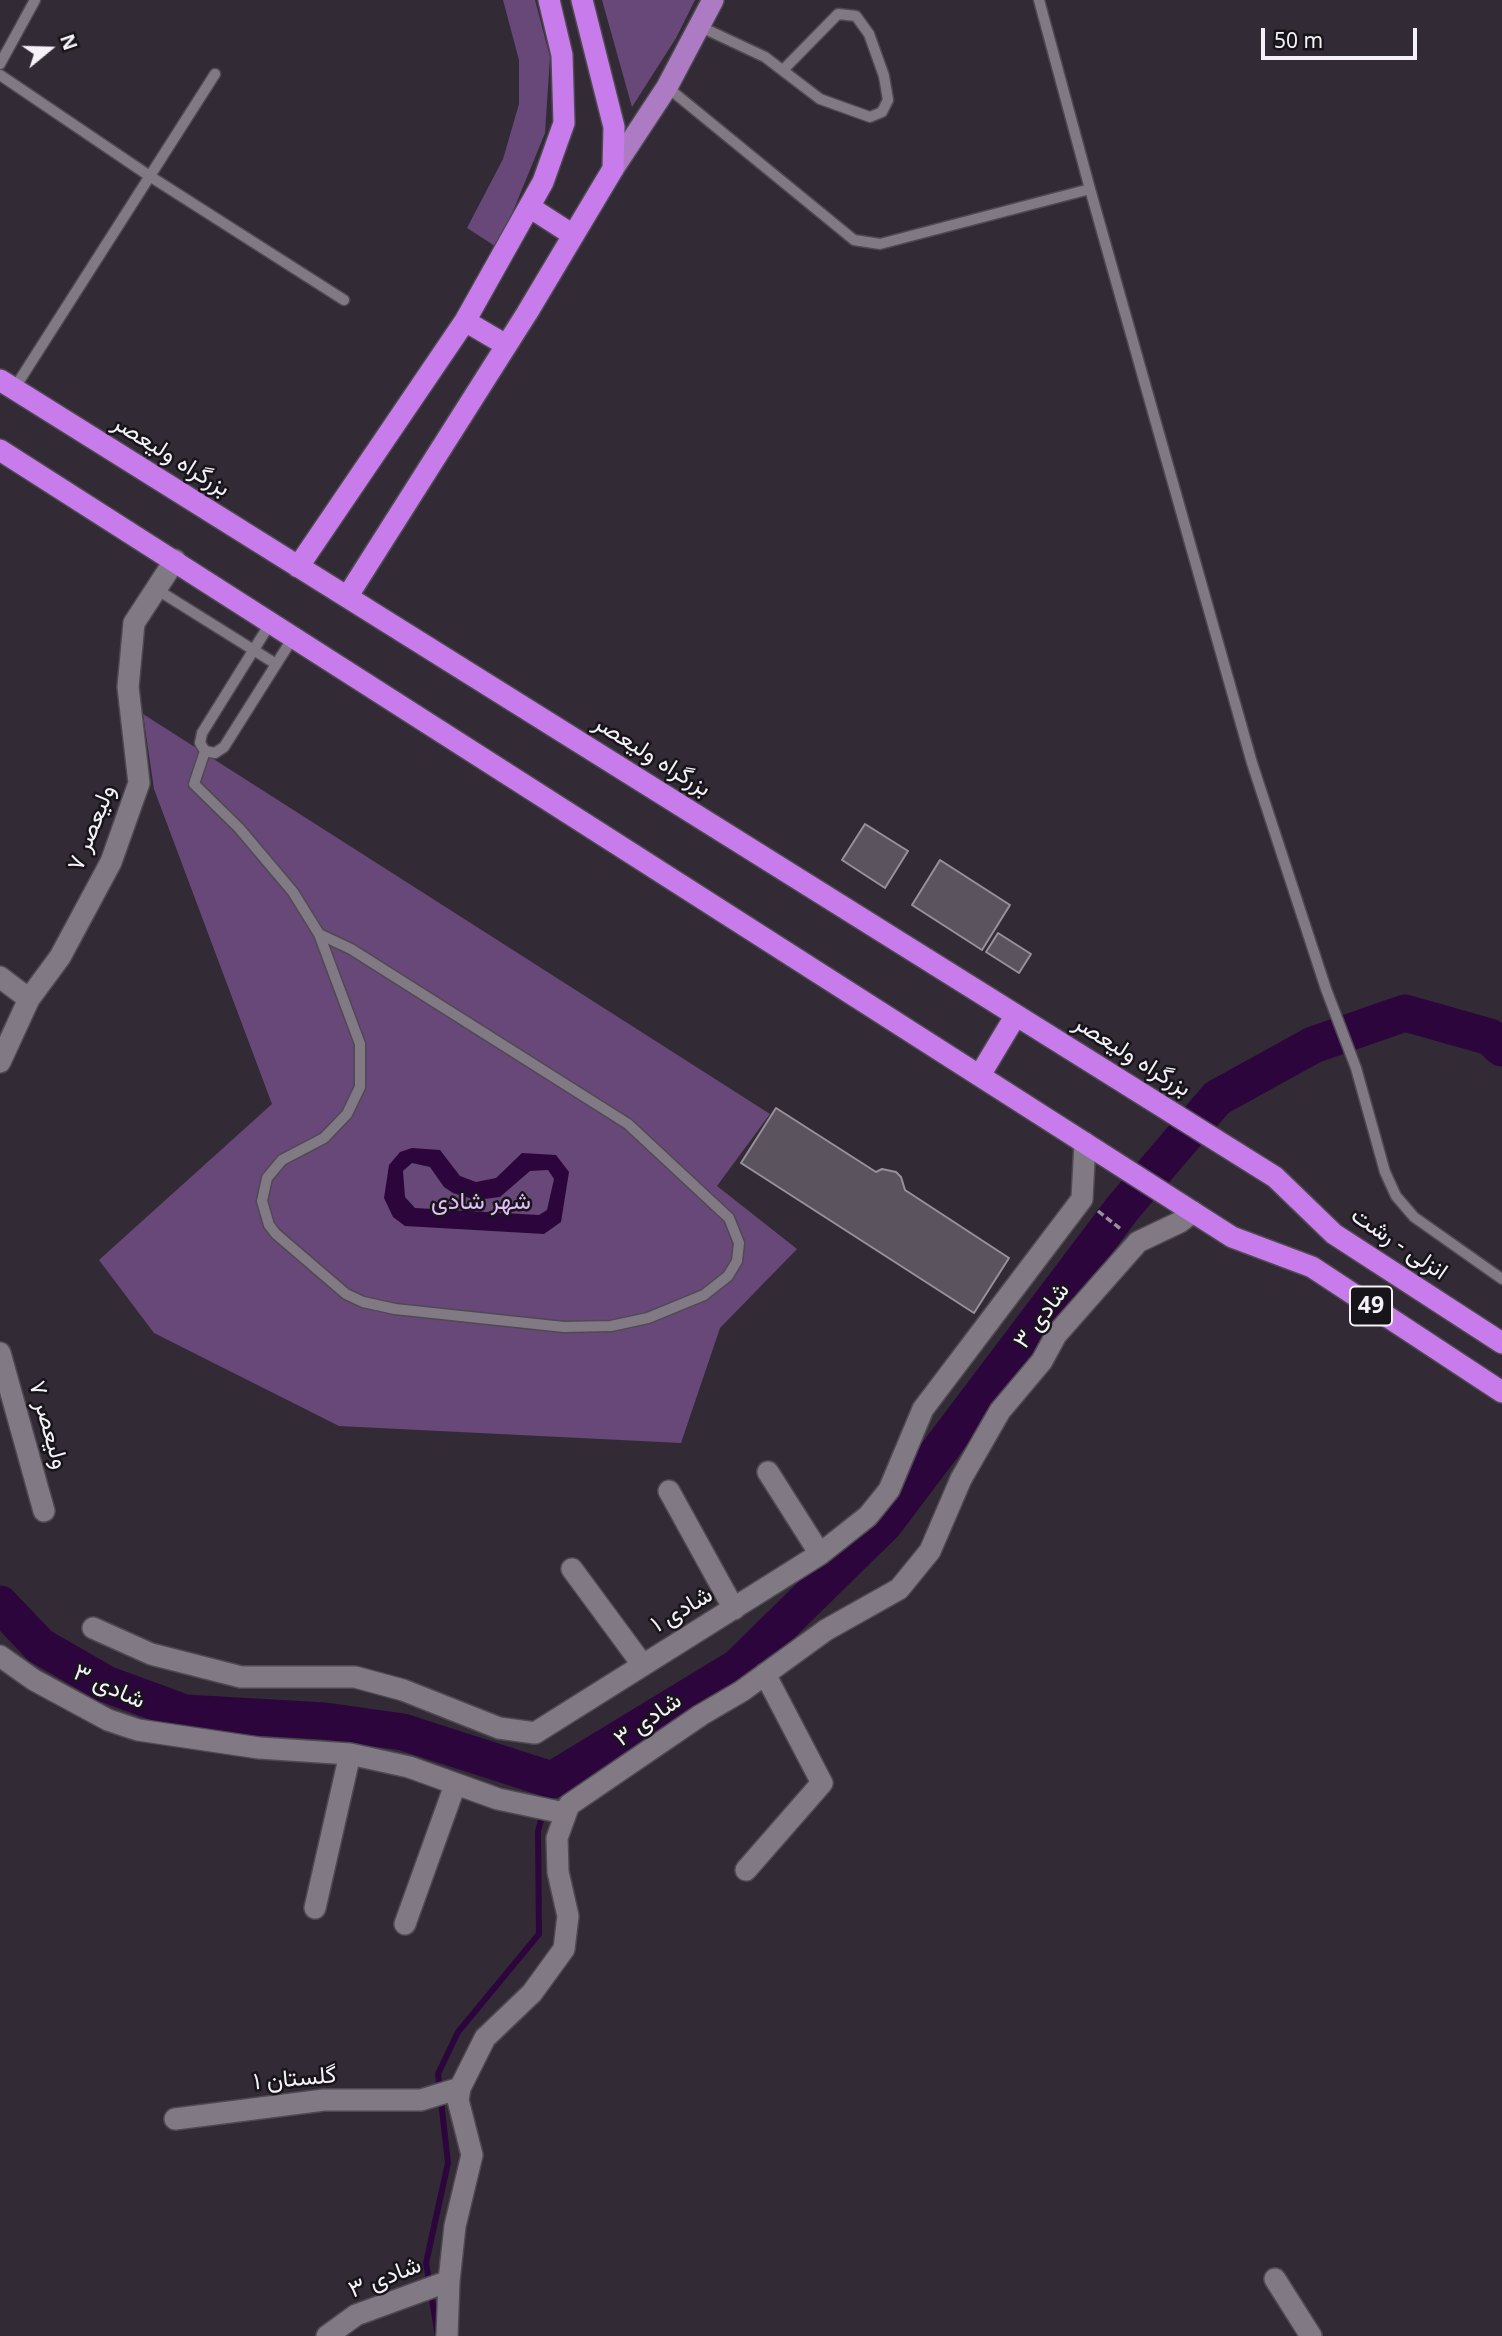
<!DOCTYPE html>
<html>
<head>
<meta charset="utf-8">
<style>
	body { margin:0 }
	#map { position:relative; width:1502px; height:2336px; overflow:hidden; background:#322b35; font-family:"Noto Sans",sans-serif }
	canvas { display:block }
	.north { position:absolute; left:14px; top:14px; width:70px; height:70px; -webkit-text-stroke:5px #18151a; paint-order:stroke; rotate:71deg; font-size:19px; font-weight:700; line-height:28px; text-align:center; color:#f5f1f8 }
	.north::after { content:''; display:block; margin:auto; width:24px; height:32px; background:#f5f1f8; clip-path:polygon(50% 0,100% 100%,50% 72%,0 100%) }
	.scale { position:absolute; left:1261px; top:28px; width:156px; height:32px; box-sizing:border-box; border:4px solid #f5f1f8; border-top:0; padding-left:9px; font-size:21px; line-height:24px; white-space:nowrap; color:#f5f1f8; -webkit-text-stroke:5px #18151a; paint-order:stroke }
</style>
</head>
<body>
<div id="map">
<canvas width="1502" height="2336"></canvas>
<div class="north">N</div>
<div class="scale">50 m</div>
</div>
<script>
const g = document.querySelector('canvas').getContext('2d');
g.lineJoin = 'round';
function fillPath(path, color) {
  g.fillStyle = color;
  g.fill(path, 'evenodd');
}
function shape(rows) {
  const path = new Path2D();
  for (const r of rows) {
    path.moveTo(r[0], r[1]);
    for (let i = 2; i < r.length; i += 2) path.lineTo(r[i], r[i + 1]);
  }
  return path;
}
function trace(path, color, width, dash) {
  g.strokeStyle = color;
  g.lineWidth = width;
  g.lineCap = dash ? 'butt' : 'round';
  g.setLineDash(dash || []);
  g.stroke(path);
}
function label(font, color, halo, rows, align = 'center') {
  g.font = font + ' "Noto Sans",Vazirmatn,sans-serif';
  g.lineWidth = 5;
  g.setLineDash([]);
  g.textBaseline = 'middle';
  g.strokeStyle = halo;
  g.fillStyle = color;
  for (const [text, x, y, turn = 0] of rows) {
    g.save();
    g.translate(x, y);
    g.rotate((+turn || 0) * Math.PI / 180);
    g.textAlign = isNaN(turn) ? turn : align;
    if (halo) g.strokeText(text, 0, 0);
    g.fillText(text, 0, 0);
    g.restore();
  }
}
fillPath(shape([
	[503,0,535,0,550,57,545,133,498,248,467,228,503,159,519,104,519,60],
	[602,0,695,0,676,38,632,107],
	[143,714,770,1114,717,1186,797,1249,720,1328,681,1443,339,1426,154,1333,99,1260,272,1104,154,789]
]), '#684879');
fillPath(shape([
	[412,1148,440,1150,460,1176,476,1182,496,1178,522,1153,556,1155,569,1172,561,1222,544,1234,405,1226,393,1217,384,1198,389,1165,400,1152],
	[412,1163,430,1167,444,1187,453,1193,476,1200,500,1197,530,1171,548,1170,554,1179,547,1210,539,1215,415,1208,405,1197,403,1171]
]), '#2d053d');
trace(shape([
	[438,2336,426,2263,448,2163,438,2074,458,2032,539,1934,538,1831,552,1780]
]), '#2d053d', 6);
trace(shape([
	[0,1604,40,1646,106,1684,185,1713,325,1721,403,1732,552,1780,738,1667,884,1524,1122,1209,1217,1098,1313,1045,1405,1013,1490,1037,1502,1048]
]), '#2d053d', 37);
const building = shape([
	[865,824,908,851,885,888,842,860,865,824],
	[940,860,1010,905,982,950,912,905,940,860],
	[998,933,1031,954,1019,973,986,952,998,933],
	[776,1108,876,1172,882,1169,896,1172,901,1177,905,1190,1009,1258,974,1313,741,1163,776,1108]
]);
fillPath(building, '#5b535e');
trace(building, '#98909c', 2);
const lane = shape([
	[1039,0,1090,189,1252,763,1326,989,1356,1068,1385,1172,1396,1196,1414,1217,1502,1279],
	[701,27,765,57,820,99,870,117,882,112,888,100,884,76,869,34,856,16,838,14,783,70],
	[0,64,35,0],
	[0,75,148,175,344,300],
	[667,87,854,240,880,244,1090,189],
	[14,389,215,74],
	[156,589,276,664],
	[271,622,202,733,200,743,205,751,215,753,224,747,294,636],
	[205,751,194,784,239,828,293,892,319,934,360,1044,360,1087,347,1114,324,1138,282,1160,267,1178,262,1201,269,1225,276,1234,346,1294,363,1302,395,1309,564,1327,611,1326,648,1318,704,1295,728,1276,737,1261,739,1243,729,1218,628,1124,351,949,319,934]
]);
const street = shape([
	[0,977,29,999],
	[0,1062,29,999,60,957,111,862,139,783,128,687,134,623,175,560],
	[0,1353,44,1511],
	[768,1472,820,1554],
	[669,1491,734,1609],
	[572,1569,642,1664],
	[93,1628,151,1654,241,1677,355,1677,403,1690,499,1728,535,1733,820,1554,868,1516,889,1490,923,1409,1082,1199,1085,1143],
	[0,1656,34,1680,108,1720,138,1730,259,1748,350,1754,409,1767,498,1799,564,1813],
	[746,1870,822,1783,765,1674],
	[315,1908,350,1754],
	[405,1924,455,1785],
	[175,2119,324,2100,421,2100,460,2088],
	[1275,2279,1311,2336],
	[327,2336,356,2315,449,2281,455,2226,472,2155,458,2100,460,2088,485,2038,532,1993,564,1949,568,1916,558,1872,557,1838,569,1805,701,1715,742,1691,826,1630,899,1589,930,1551,961,1479,1000,1411,1042,1361,1056,1335,1138,1242,1180,1222,1193,1212],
	[447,2336,449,2281]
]);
const primary = shape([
	[613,169,667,87,713,0]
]);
const highway = shape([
	[531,208,573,235],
	[465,321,506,345],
	[0,380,1275,1177,1334,1234,1502,1343],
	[0,450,1232,1237,1312,1267,1502,1392],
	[298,567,465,321,543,182,564,123,562,55,549,0],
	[347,597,527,313,613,169,614,127,582,0],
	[980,1075,1016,1015]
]);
trace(lane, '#4f4952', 13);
trace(street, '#4f4952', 24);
trace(primary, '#4f4952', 24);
trace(highway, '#4f4952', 24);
trace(shape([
	[1098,1211,1122,1230]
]), '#97929a', 3.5, [7, 3.5]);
trace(lane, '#817a85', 10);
trace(street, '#817a85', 21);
trace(primary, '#ac7bc3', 21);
trace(highway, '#c87cec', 21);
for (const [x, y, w] of [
	[1371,1306,42]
]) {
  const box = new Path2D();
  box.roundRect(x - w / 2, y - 19.5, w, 39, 5);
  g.fillStyle = '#18151a';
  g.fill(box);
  trace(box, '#f5f1f8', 2);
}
label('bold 23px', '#f5f1f8', null, [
	["49",1371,1306]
]);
label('24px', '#f5f1f8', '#18151a', [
	["بزرگراه ولیعصر",171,456,32],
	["بزرگراه ولیعصر",652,756,32],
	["ولیعصر ۷",92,828,-68],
	["بزرگراه ولیعصر",1132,1056,32],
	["انزلی - رشت",1399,1244,34],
	["شادی ۳",1042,1316,-53],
	["ولیعصر ۷",48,1425,74],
	["شادی ۱",682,1610,-31],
	["شادی ۳",109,1687,24],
	["شادی ۳",648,1720,-35],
	["گلستان ۱",295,2079,-5],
	["شادی ۳",385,2278,-21]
]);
label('24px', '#e4bcfa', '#18151a', [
	["شهر شادی",481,1202]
]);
</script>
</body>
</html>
